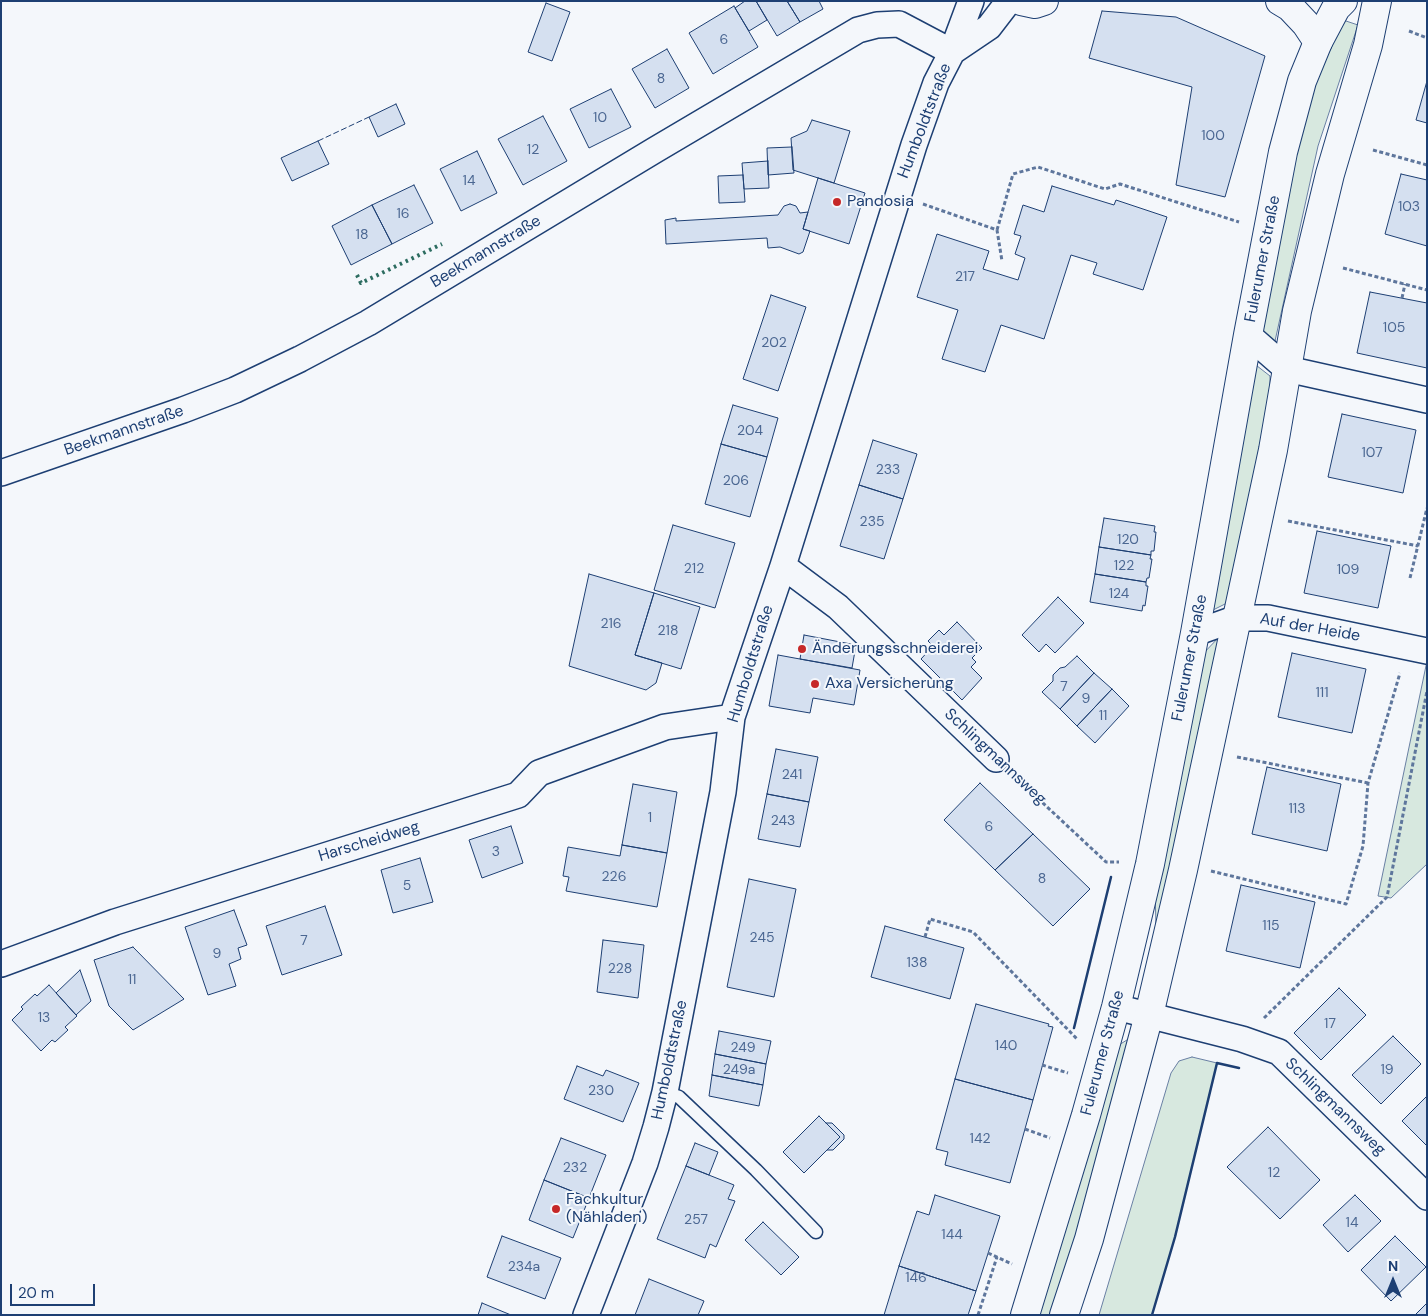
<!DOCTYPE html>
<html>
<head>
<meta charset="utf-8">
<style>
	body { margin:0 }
	#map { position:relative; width:1428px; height:1316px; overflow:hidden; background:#f4f7fb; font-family:"DM Sans",sans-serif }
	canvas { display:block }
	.frame { position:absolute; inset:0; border:2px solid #1d3f73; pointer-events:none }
	.north { position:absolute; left:1368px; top:1256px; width:50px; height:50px; -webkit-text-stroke:4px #f4f7fb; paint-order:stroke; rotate:0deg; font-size:14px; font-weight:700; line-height:20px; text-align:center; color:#1d3f73 }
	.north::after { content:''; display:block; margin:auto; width:18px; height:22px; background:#1d3f73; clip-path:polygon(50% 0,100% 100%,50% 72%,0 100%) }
	.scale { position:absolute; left:10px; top:1284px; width:85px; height:22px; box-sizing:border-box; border:2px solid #1d3f73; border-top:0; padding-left:6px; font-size:15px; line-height:18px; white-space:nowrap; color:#1d3f73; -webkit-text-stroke:4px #f4f7fb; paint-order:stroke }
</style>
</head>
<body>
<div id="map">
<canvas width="1428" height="1316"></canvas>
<div class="frame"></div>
<div class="north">N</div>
<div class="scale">20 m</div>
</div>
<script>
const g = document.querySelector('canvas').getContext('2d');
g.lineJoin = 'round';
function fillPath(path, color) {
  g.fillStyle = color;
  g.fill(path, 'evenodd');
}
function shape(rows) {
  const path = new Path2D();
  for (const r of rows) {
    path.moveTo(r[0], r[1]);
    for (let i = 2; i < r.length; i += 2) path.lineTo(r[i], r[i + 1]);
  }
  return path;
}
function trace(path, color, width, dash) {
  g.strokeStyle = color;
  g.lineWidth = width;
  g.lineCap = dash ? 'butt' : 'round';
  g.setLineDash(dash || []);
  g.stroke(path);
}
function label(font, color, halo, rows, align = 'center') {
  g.font = font + ' "DM Sans",sans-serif';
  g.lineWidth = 4;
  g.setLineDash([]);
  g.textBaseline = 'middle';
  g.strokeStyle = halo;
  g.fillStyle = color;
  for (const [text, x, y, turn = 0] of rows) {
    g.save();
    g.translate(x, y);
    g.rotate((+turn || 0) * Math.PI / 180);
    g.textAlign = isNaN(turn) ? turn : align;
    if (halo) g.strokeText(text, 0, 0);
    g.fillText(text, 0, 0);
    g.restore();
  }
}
const green = shape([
	[1343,20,1358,25,1318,146,1275,341,1264,334,1261,315,1291,157,1315,80,1343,20],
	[1252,362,1270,376,1270,416,1231,601,1209,612,1252,362],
	[1223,633,1160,927,1156,926,1155,890,1198,659,1223,633],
	[1427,661,1427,864,1391,898,1378,896,1427,661],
	[1135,1035,1053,1315,1037,1315,1114,1048,1135,1035],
	[1192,1057,1217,1063,1175,1237,1152,1315,1099,1315,1171,1073,1179,1061,1192,1057]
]);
fillPath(green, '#d7e8df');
trace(green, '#687fa3', 1);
const building = shape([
	[745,1,756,1,767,20,749,31,735,8,745,1],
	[756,1,787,1,800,22,777,36,756,1],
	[787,1,819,1,823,9,800,22,787,1],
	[546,3,570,12,552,61,528,52,546,3],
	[734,6,758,47,713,74,689,33,734,6],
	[1102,11,1176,17,1265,56,1225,197,1176,185,1192,87,1089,58,1102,11],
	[667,49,689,88,655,108,632,69,667,49],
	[1427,81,1427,123,1416,120,1427,81],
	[611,89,631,127,589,148,570,109,611,89],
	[396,104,405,124,378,137,369,117,396,104],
	[543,116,567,161,523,185,498,139,543,116],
	[812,120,850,131,834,183,793,170,791,138,807,131,812,120],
	[318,141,329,164,292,181,281,158,318,141],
	[792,147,794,173,768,175,767,148,792,147],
	[477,151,497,193,461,211,440,169,477,151],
	[768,161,769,188,744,189,742,163,768,161],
	[1401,174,1427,180,1427,246,1385,234,1401,174],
	[743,175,745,202,719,203,718,176,743,175],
	[818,178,865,193,849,244,803,229,818,178],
	[414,185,433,223,392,244,372,205,414,185],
	[1052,186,1114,205,1116,200,1167,217,1143,290,1093,274,1097,263,1071,255,1044,339,1001,325,985,372,942,359,958,310,917,297,937,234,989,251,983,269,1018,280,1025,258,1015,254,1021,236,1014,234,1023,205,1044,212,1052,186],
	[790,204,796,206,800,213,808,212,803,229,810,231,803,252,799,254,780,247,768,248,767,238,666,244,665,220,676,218,676,221,778,215,784,206,790,204],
	[372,205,392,244,351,265,332,226,372,205],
	[1370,292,1427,303,1427,368,1357,353,1370,292],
	[771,295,806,307,778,391,743,379,771,295],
	[733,405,778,418,767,457,721,444,733,405],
	[1342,414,1416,430,1403,493,1328,477,1342,414],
	[873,440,917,454,903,499,859,485,873,440],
	[721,444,767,457,750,517,705,504,721,444],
	[859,485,903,499,884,559,840,546,859,485],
	[1104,518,1155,526,1154,532,1156,532,1154,551,1151,551,1151,555,1099,547,1104,518],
	[673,525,735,543,715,608,654,590,673,525],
	[1317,531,1391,546,1378,608,1304,593,1317,531],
	[1099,547,1151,555,1150,559,1152,559,1149,578,1147,578,1146,582,1095,574,1099,547],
	[589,574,654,593,635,655,662,663,656,683,646,690,569,666,589,574],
	[1095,574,1146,582,1146,586,1148,586,1145,606,1143,605,1142,611,1090,602,1095,574],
	[654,593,700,607,681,669,635,655,654,593],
	[1058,597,1084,623,1055,653,1046,644,1039,652,1022,635,1058,597],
	[957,622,982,648,972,658,976,662,971,667,982,678,962,700,921,659,933,646,928,641,939,630,944,635,957,622],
	[804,635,856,645,852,668,800,659,804,635],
	[1292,653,1366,669,1352,733,1278,717,1292,653],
	[778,655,860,670,854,705,813,698,810,713,769,706,778,655],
	[1077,656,1094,673,1060,709,1042,692,1053,681,1053,675,1060,668,1065,667,1077,656],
	[1094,673,1112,689,1077,726,1060,709,1094,673],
	[1112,689,1129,706,1095,743,1077,726,1112,689],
	[776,749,818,757,809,802,767,794,776,749],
	[1267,767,1341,784,1327,851,1252,834,1267,767],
	[980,783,1033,834,995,870,944,820,980,783],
	[633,784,677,792,667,853,622,845,633,784],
	[767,794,809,802,800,847,758,839,767,794],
	[511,826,523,863,482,878,469,840,511,826],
	[1033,834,1090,889,1053,926,995,870,1033,834],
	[622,845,667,853,657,907,566,891,569,877,563,876,568,847,620,856,622,845],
	[420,858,433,902,393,913,381,870,420,858],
	[749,879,796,889,774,997,727,987,749,879],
	[1241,885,1315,902,1300,968,1226,951,1241,885],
	[325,906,342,955,282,975,266,926,325,906],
	[234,910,247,945,238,948,241,959,229,964,236,986,208,995,185,927,234,910],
	[885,926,964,948,950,999,871,977,885,926],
	[603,940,644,945,638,998,597,992,603,940],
	[133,947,184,999,133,1030,109,1006,94,960,133,947],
	[80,970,91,1001,76,1015,56,993,80,970],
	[49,985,77,1016,65,1027,68,1030,55,1042,52,1040,41,1051,12,1020,23,1009,21,1007,35,994,37,996,49,985],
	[1339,988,1366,1015,1321,1060,1294,1033,1339,988],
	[976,1004,1049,1024,1048,1026,1053,1027,1033,1100,955,1079,976,1004],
	[719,1031,771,1041,766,1064,715,1054,719,1031],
	[1393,1036,1421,1064,1381,1104,1352,1075,1393,1036],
	[715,1054,766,1064,763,1085,712,1075,715,1054],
	[577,1066,603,1076,606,1070,639,1083,623,1122,564,1099,577,1066],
	[712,1075,763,1085,759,1106,709,1096,712,1075],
	[955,1079,1033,1100,1010,1183,945,1165,948,1152,936,1149,955,1079],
	[1427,1096,1427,1146,1402,1121,1427,1096],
	[819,1116,840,1137,804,1173,783,1152,819,1116],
	[826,1123,832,1123,844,1135,844,1139,833,1150,827,1150,840,1137,826,1123],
	[1268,1127,1320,1180,1280,1219,1227,1167,1268,1127],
	[561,1138,606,1155,589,1198,544,1180,561,1138],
	[695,1143,718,1152,709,1175,686,1166,695,1143],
	[686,1166,734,1185,728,1199,735,1201,716,1247,710,1244,705,1258,657,1239,686,1166],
	[544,1180,589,1198,573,1238,529,1220,544,1180],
	[935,1195,1000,1216,976,1291,899,1266,917,1211,929,1215,935,1195],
	[1355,1195,1381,1221,1348,1252,1323,1225,1355,1195],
	[763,1222,799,1257,781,1275,745,1240,763,1222],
	[502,1236,561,1258,545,1299,487,1277,502,1236],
	[1395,1236,1426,1267,1391,1301,1361,1270,1395,1236],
	[899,1266,976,1291,968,1315,884,1315,899,1266],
	[649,1279,704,1301,698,1315,635,1315,649,1279],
	[482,1303,511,1315,478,1315,482,1303],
	[1427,1303,1427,1315,1415,1315,1427,1303]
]);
fillPath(building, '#d5e0f0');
trace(building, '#1d3f73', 1);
const service = shape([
	[665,1092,679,1097,756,1170,816,1232]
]);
const minor = shape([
	[952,52,989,27,1009,1],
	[1248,335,1287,369,1427,400],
	[1,473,183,410,235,390,300,359,368,323,655,150,858,30,877,25,899,24,952,52],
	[783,566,838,607,996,759],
	[1195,633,1237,618,1268,618,1427,651],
	[1,964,115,922,518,795,539,773,665,727,732,717],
	[1116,1007,1242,1039,1279,1052,1427,1197],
	[586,1315,645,1163,656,1127,665,1092,723,792,732,717,783,566,914,145,936,83,952,52,971,1]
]);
const tertiary = shape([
	[1021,1,1035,4,1044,1],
	[1280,1,1290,7,1306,24,1318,42]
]);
const secondary = shape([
	[1025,1315,1086,1115,1116,1007,1150,864,1195,633,1248,335,1283,152,1302,81,1318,42,1336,8,1343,1],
	[1064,1315,1089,1239,1149,1015,1183,870,1273,450,1297,311,1330,174,1368,45,1377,1]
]);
trace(service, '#1d3f73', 15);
trace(minor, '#1d3f73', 28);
trace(tertiary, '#1d3f73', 30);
trace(secondary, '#1d3f73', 30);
trace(shape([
	[1409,31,1427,38],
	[1373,150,1427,165],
	[923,204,997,230,1002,261],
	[997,230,1013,174,1038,167,1105,189,1120,184,1239,222],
	[1343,268,1427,290],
	[1402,298,1405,284],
	[1288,521,1418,546],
	[1410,578,1427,508],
	[1237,757,1368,783],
	[1014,776,1106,862,1119,862],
	[1211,871,1346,904,1363,846,1368,783,1400,673],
	[925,937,930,919,973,932,1078,1040],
	[1264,1018,1387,897,1427,691],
	[1042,1065,1068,1073],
	[1025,1129,1050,1138],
	[988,1253,1012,1264],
	[968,1315,969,1315],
	[978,1315,997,1257]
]), '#5e769c', 3, [4, 2.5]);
trace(service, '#f4f7fb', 12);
trace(minor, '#f4f7fb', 25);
trace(tertiary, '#f4f7fb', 28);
trace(secondary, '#f4f7fb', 28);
trace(shape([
	[357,275,361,283,442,244]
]), '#2c6c60', 4, [2.5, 4]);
trace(shape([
	[318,141,369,117]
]), '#1d3f73', 1, [6, 2.5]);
trace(shape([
	[1074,1028,1111,877],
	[1152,1315,1175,1237,1217,1063,1239,1068]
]), '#1d3f73', 2.5);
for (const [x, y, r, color] of [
	[837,202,5,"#c62828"],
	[802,649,5,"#c62828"],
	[815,684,5,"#c62828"],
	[556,1209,5,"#c62828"]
]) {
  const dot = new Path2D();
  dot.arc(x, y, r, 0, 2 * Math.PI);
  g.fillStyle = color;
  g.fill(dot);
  trace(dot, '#f4f7fb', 2);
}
label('14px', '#4b6792', null, [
	["6",724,40],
	["8",661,79],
	["10",600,118],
	["100",1213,136],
	["12",533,150],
	["14",469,181],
	["103",1409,207],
	["16",403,214],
	["18",362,235],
	["217",965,277],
	["105",1394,328],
	["202",774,343],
	["204",750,431],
	["107",1372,453],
	["233",888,470],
	["206",736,481],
	["235",872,522],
	["120",1128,540],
	["122",1124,566],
	["212",694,569],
	["109",1348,570],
	["124",1119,594],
	["216",611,624],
	["218",668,631],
	["7",1064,687],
	["111",1322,693],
	["9",1086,699],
	["11",1103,716],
	["241",792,775],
	["113",1297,809],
	["1",650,818],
	["243",783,821],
	["6",989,827],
	["3",496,852],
	["226",614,877],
	["8",1042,879],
	["5",407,886],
	["115",1271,926],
	["245",762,938],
	["7",304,941],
	["9",217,954],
	["138",917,963],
	["228",620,969],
	["11",132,980],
	["13",44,1018],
	["17",1330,1024],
	["140",1006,1046],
	["249",743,1048],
	["249a",739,1070],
	["19",1387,1070],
	["230",601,1091],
	["142",980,1139],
	["232",575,1168],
	["12",1274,1173],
	["257",696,1220],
	["14",1352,1223],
	["144",952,1235],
	["234a",524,1267],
	["146",916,1278]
]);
label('16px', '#1d3f73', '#f4f7fb', [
	["Humboldtstraße",925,121,-69],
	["Beekmannstraße",486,252,-31],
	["Fulerumer Straße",1263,259,-79],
	["Beekmannstraße",124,431,-19],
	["Auf der Heide",1310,628,10],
	["Fulerumer Straße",1190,658,-79],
	["Humboldtstraße",751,664,-73],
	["Schlingmannsweg",995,757,43],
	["Harscheidweg",369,842,-17],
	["Fulerumer Straße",1103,1053,-75],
	["Humboldtstraße",670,1060,-78],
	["Schlingmannsweg",1335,1107,44]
]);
label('16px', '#1d3f73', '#f4f7fb', [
	["Pandosia",847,202],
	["Änderungsschneiderei",812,649],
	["Axa Versicherung",825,684],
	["Fachkultur",566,1200],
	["(Nähladen)",566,1218]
], 'left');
</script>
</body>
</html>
